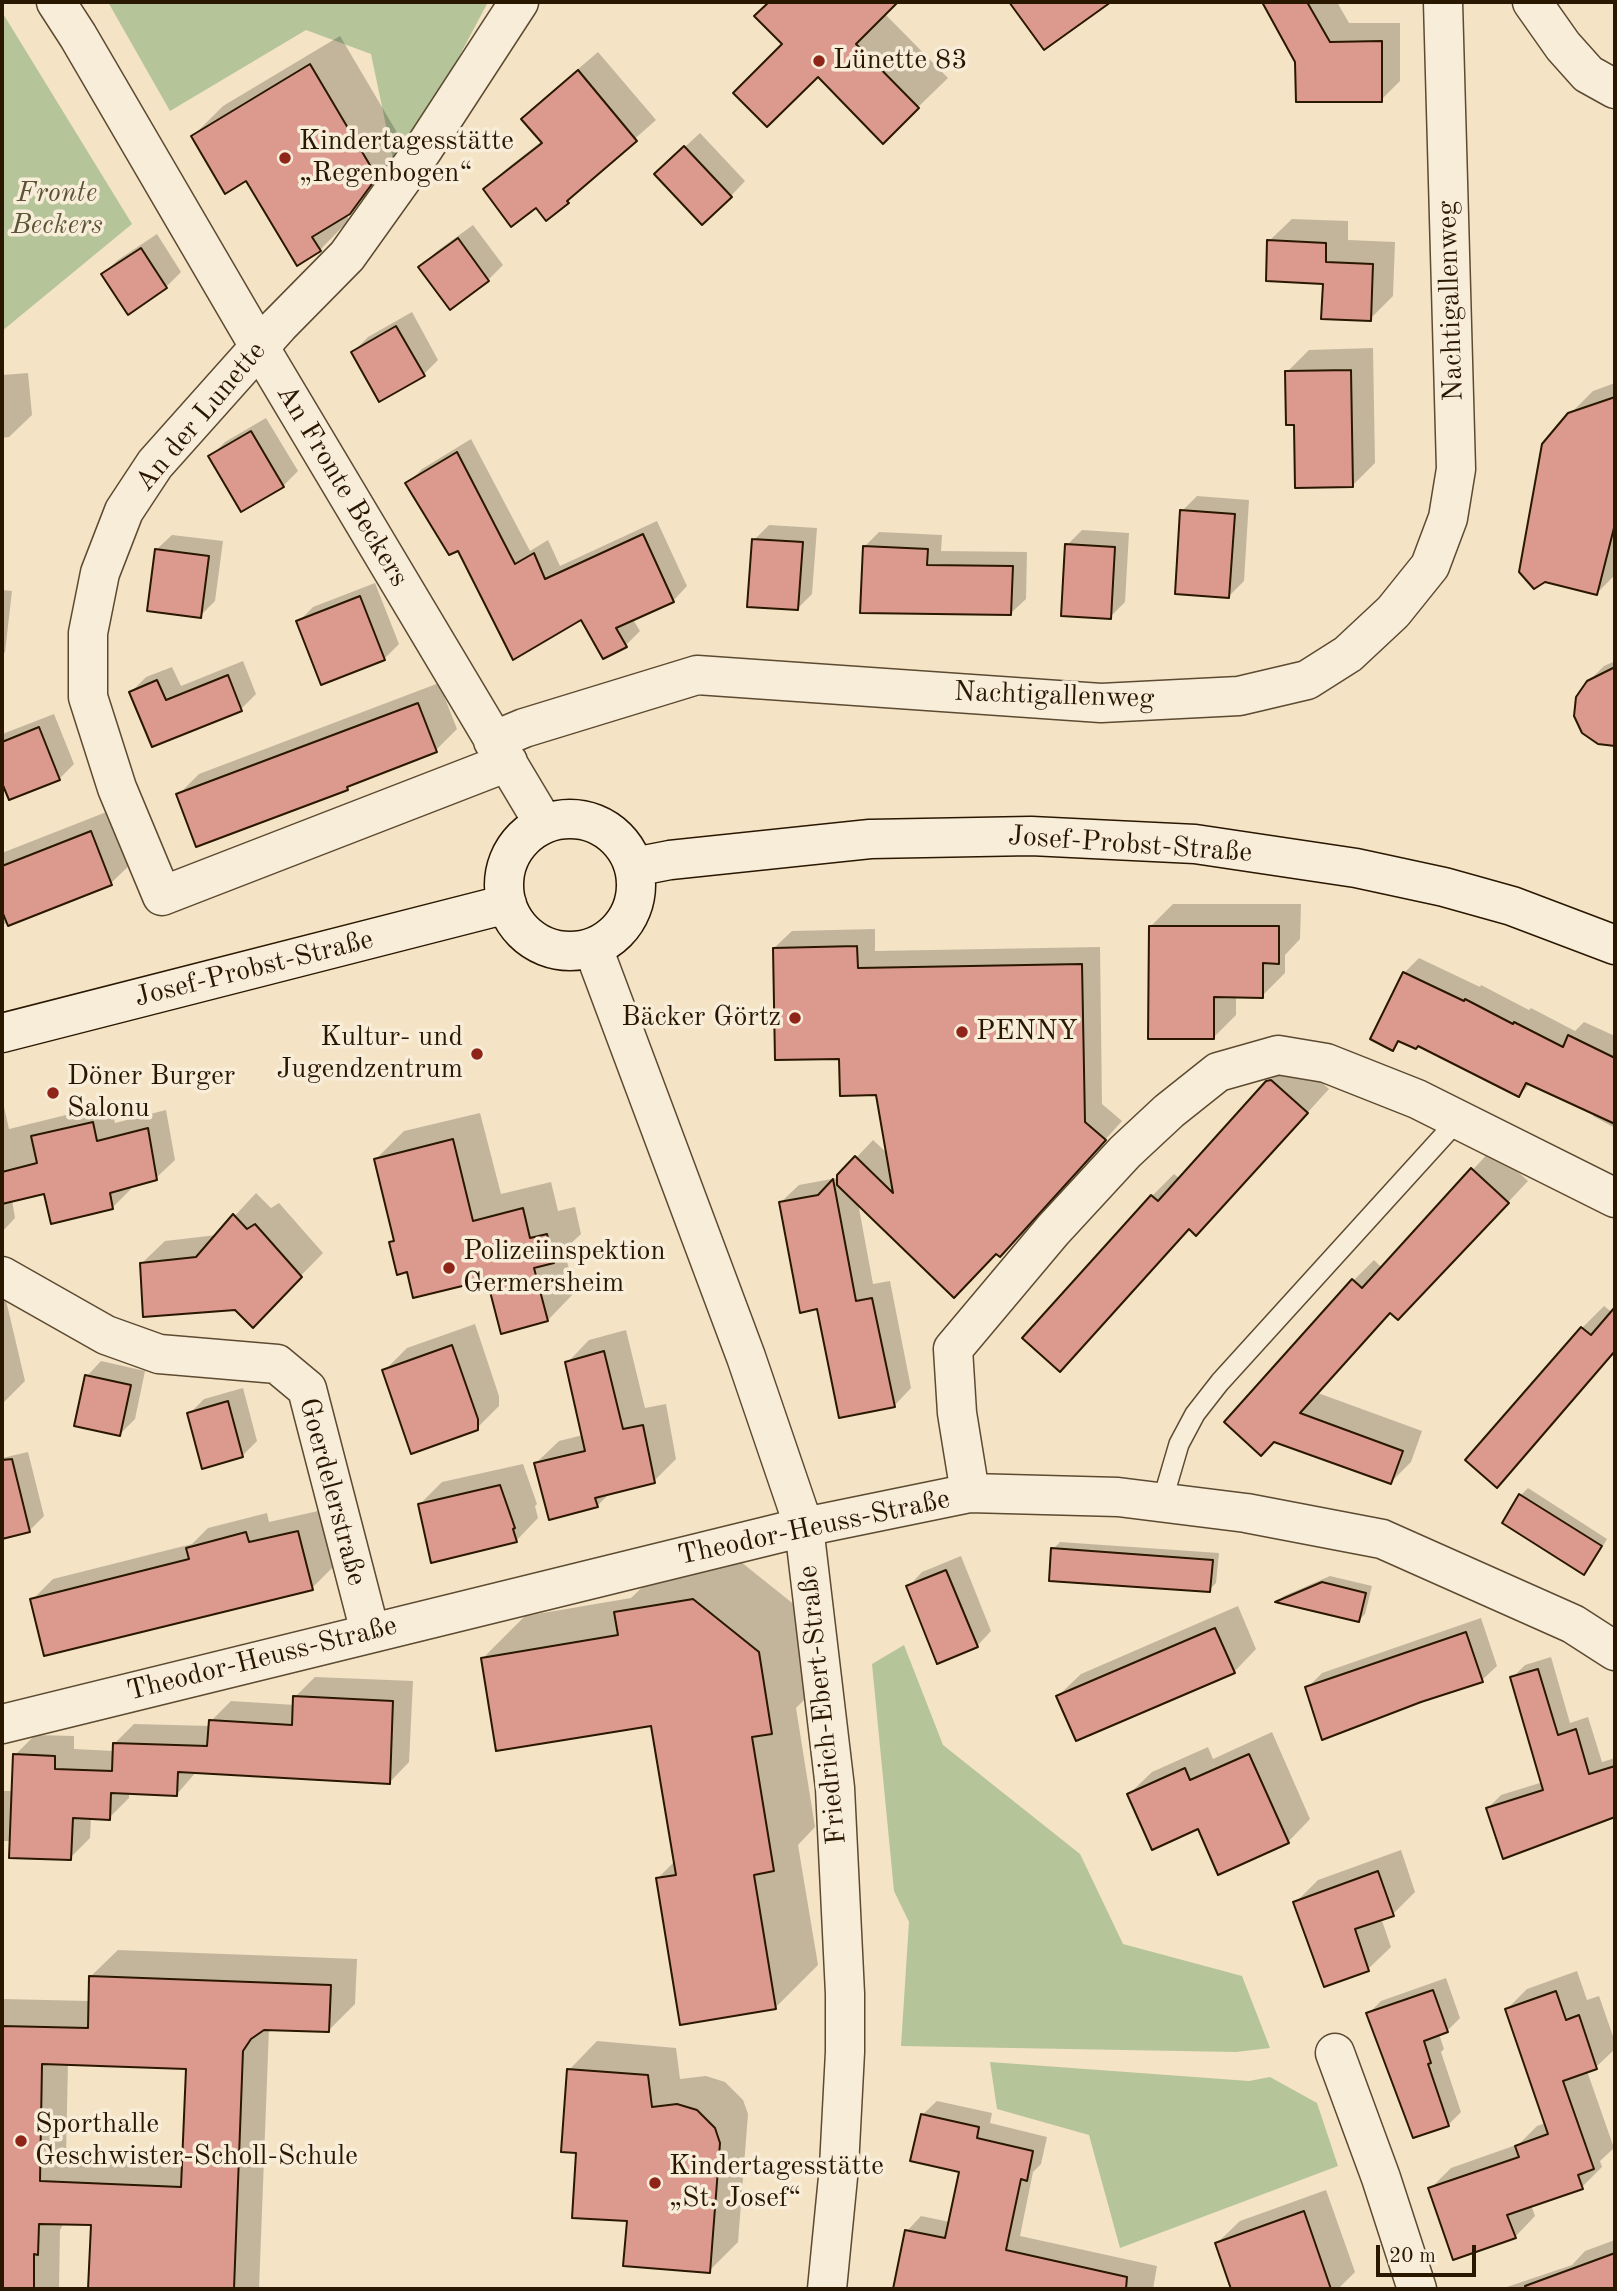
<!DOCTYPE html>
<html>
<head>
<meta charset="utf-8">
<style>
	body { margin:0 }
	#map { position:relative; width:1617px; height:2291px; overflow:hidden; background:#f4e3c4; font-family:"Old Standard TT",serif }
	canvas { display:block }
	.frame { position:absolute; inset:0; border:4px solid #2a1700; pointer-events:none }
	.scale { position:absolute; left:1376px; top:2245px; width:100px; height:32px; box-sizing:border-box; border:4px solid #2a1700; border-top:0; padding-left:9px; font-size:21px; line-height:24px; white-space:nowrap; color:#2a1700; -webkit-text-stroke:5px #f8edd9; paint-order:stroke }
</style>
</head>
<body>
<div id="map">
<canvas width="1617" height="2291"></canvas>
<div class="frame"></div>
<div class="scale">20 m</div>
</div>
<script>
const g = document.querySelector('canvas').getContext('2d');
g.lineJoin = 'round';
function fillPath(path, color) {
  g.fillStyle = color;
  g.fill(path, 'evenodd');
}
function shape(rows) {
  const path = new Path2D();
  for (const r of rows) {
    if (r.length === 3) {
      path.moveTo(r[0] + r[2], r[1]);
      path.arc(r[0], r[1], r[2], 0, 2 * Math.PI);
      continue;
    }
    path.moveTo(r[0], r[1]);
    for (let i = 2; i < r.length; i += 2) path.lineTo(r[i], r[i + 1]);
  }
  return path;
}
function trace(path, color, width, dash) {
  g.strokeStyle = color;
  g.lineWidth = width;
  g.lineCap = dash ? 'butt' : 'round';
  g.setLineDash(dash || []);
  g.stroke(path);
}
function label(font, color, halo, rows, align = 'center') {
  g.font = font + ' "Old Standard TT",serif';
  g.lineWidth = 7;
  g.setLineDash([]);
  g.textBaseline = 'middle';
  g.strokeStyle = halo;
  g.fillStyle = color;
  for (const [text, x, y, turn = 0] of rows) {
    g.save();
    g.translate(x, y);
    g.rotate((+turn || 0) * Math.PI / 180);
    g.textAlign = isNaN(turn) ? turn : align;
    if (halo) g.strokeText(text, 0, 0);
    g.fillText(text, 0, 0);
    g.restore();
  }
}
fillPath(shape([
	[108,2,488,2,453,68,394,164,371,54,306,30,170,111],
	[2,12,132,224,2,331],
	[904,1645,943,1745,1080,1854,1123,1944,1242,1976,1270,2048,1236,2052,901,2046,909,1922,894,1891,872,1664],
	[990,2062,1249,2081,1270,2077,1317,2103,1338,2166,1120,2248,1089,2135,997,2109]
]), '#b5c599');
fillPath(shape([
	[771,2,896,2,884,13,948,78,883,141,757,16],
	[1264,2,1337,2,1349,23,1400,23,1400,81,1381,100,1297,61],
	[340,36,405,146,380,182,346,214,349,220,320,250,247,178,193,136,223,106],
	[598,52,656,120,587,181,568,202,546,219,536,206,485,190,505,170,542,141,524,119,543,99],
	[700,133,745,181,731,196,672,159],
	[1292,219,1348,221,1348,240,1395,242,1393,296,1370,319,1269,241],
	[473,225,503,265,488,280,421,267,436,252],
	[157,234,181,272,166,287,103,274,118,260],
	[412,312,438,360,424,374,353,352,368,337],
	[1373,348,1375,463,1353,485,1296,424,1287,372,1309,350],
	[28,373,32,415,9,437,2,438,2,375],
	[1615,383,1615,575,1597,593,1570,414,1593,391],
	[266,418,298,471,283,486,210,457,225,442],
	[471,439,530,551,548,540,560,566,657,521,687,586,673,601,632,618,640,631,626,645,582,618,459,549,408,483,422,469],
	[1197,496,1249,500,1244,581,1229,596,1182,511],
	[769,525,817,528,812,594,797,609,754,540],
	[1082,530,1129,533,1125,602,1110,617,1067,545],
	[879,532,942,535,941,551,1027,552,1026,599,1011,613,864,547],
	[172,535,223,541,215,601,200,616,157,549],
	[375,583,399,644,384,659,298,622,313,607],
	[2,590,12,591,5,652,2,656],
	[243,661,256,694,241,709,153,745,131,692,146,677,172,667,181,686],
	[1615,661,1615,744,1599,743,1588,682,1604,666],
	[439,683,457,729,436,750,352,784,347,788,178,795,199,774],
	[54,714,74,764,59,779,10,798,2,778,2,737,5,733],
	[114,809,134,861,111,883,2,925,2,853],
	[1173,904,1301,904,1300,939,1285,955,1285,973,1262,996,1236,996,1236,1015,1213,1038,1150,927],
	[875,929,875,951,1100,947,1102,1104,1122,1121,1018,1237,858,1203,873,1284,890,1281,911,1388,894,1406,818,1307,781,1202,799,1185,837,1178,873,1140,888,1154,877,1093,841,1057,774,948,792,931],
	[1419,958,1480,987,1481,985,1529,1010,1531,1008,1575,1031,1584,1022,1615,1036,1615,1128,1593,1116,1594,1113,1531,1083,1519,1095,1419,1045,1401,1040,1393,1049,1372,1039,1404,973],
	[1294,1058,1329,1089,1218,1211,1190,1228,1060,1370,1152,1196,1174,1174,1180,1179,1268,1082],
	[2,1098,9,1129,111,1104,115,1123,166,1110,175,1160,156,1178,130,1185,131,1189,112,1208,46,1192,12,1200,15,1218,2,1232],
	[480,1113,501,1194,551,1182,558,1211,575,1207,581,1234,564,1250,575,1292,548,1320,488,1277,408,1270,391,1242,395,1238,376,1159,404,1131],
	[1492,1149,1528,1181,1418,1298,1391,1312,1318,1393,1422,1431,1411,1462,1391,1482,1226,1422,1354,1280,1374,1260,1382,1268],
	[256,1193,271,1208,279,1203,323,1253,253,1325,236,1308,142,1263,165,1241,217,1235],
	[5,1296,25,1381,2,1404,2,1297],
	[1604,1306,1613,1313,1615,1310,1615,1352,1519,1463,1497,1485,1582,1328],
	[475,1324,499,1396,499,1406,477,1428,384,1371,407,1348],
	[626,1330,645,1408,666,1404,676,1459,654,1481,610,1493,597,1506,536,1463,559,1441,583,1435,567,1363,589,1340],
	[101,1361,145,1371,135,1419,120,1434,87,1376],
	[243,1388,257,1441,242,1456,189,1414,204,1399],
	[28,1452,44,1516,29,1531,2,1537,2,1458],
	[523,1464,537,1504,535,1506,538,1518,516,1541,420,1504,442,1482],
	[1528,1488,1607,1539,1591,1566,1584,1573,1521,1495],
	[318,1511,333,1567,312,1588,32,1600,53,1579,192,1544,208,1528,267,1513,269,1522],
	[1060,1542,1219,1553,1216,1583,1209,1590,1053,1549],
	[961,1556,991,1631,977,1646,908,1587,922,1572],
	[736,1558,801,1610,814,1690,796,1708,815,1827,798,1845,818,1965,775,2008,658,1878,675,1861,653,1723,483,1658,525,1616,631,1598,659,1571],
	[1330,1576,1372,1586,1365,1614,1358,1621,1278,1601,1284,1596],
	[1238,1606,1256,1649,1234,1672,1058,1696,1081,1674],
	[1481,1618,1497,1666,1482,1680,1307,1688,1322,1673],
	[1551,1657,1570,1723,1588,1717,1602,1762,1615,1758,1615,1815,1570,1831,1488,1808,1501,1795,1543,1782,1512,1678,1525,1665],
	[315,1677,413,1681,409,1762,389,1783,197,1771,177,1794,129,1792,129,1798,109,1818,91,1817,90,1838,70,1858,11,1841,2,1841,2,1791,13,1791,15,1755,35,1735,74,1736,74,1749,114,1751,114,1744,134,1724,211,1726,211,1721,231,1701,295,1705,295,1697],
	[1272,1732,1310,1819,1288,1842,1199,1827,1129,1794,1152,1772,1208,1747,1213,1759],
	[1401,1850,1415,1892,1393,1914,1381,1918,1391,1947,1368,1969,1296,1902,1318,1880],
	[118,1950,357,1959,355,2004,328,2031,269,2028,259,2289,90,2289,93,2224,64,2223,60,2230,59,2289,2,2289,2,1999,90,2001,91,1976],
	[68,2063,188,2068,184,2160,66,2155],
	[1577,1971,1587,2000,1599,1996,1615,2042,1615,2049,1596,2067,1587,2071,1614,2148,1600,2161,1602,2167,1582,2187,1531,2205,1535,2216,1515,2237,1430,2189,1451,2168,1519,2144,1537,2126,1546,2123,1507,2009,1527,1989],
	[1446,1978,1460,2018,1447,2031,1439,2034,1444,2049,1441,2052,1461,2112,1448,2125,1368,2014,1381,2001],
	[597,2041,676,2048,680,2079,706,2076,725,2082,743,2100,748,2114,738,2242,709,2271,628,2219,578,2151,569,2070],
	[937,2101,992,2113,990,2123,1047,2137,1041,2164,1033,2172,1020,2236,1157,2266,1153,2289,894,2289,907,2231,921,2216,950,2222,961,2171,922,2115],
	[1326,2190,1355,2272,1338,2289,1270,2289,1269,2286,1261,2289,1233,2289,1217,2243,1240,2221],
	[1615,2240,1615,2289,1501,2289,1572,2265,1585,2251]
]), '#0003');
const building = shape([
	[769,2,898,2,856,44,919,108,883,144,818,77,767,127,733,93,782,44,754,16,769,2],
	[1009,2,1111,2,1044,50,1009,2],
	[1262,2,1307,2,1330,42,1382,41,1382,102,1296,102,1295,62,1262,2],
	[310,64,377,177,350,214,312,237,321,251,297,266,246,181,225,194,191,136,310,64],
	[578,70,637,141,567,201,569,203,546,221,536,208,511,227,483,189,542,143,521,119,578,70],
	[684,146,732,197,702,225,654,174,684,146],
	[458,238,489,281,450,310,418,267,458,238],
	[1267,240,1326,243,1326,262,1373,264,1371,321,1321,319,1323,284,1266,281,1267,240],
	[141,248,167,288,128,315,101,274,141,248],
	[396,326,425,376,379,402,351,352,396,326],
	[1351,370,1353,487,1295,488,1294,425,1286,425,1285,371,1351,370],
	[1615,397,1615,524,1597,595,1545,582,1534,589,1519,572,1542,444,1568,413,1615,397],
	[251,431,284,487,241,512,208,456,251,431],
	[457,452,515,564,534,553,545,579,643,534,674,602,616,628,627,647,603,659,581,620,513,660,458,551,449,555,405,483,457,452],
	[1180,510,1235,514,1229,598,1175,594,1180,510],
	[752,539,803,542,798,610,747,607,752,539],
	[1065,544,1115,547,1111,619,1061,616,1065,544],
	[863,546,928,549,927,565,1013,566,1011,615,860,613,863,546],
	[155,549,209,556,201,618,147,611,155,549],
	[360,596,385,660,321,685,296,621,360,596],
	[1615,667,1615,746,1598,744,1582,733,1574,716,1576,697,1587,681,1615,667],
	[228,675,242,711,152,747,129,692,157,680,166,700,228,675],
	[418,703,437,752,347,787,348,790,196,847,176,794,418,703],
	[39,727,60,780,9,800,2,783,2,742,39,727],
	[91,831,112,885,8,926,2,911,2,866,91,831],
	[1149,926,1279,926,1279,964,1263,963,1263,998,1214,997,1214,1039,1148,1039,1149,926],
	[857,946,858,968,1082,964,1085,1122,1106,1140,1000,1257,996,1254,954,1298,837,1185,837,1175,855,1156,893,1193,876,1095,840,1096,839,1059,775,1060,773,948,857,946],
	[1403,972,1464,1001,1465,999,1513,1024,1514,1022,1563,1047,1568,1035,1615,1058,1615,1124,1526,1083,1519,1097,1418,1046,1416,1049,1398,1041,1393,1051,1370,1039,1403,972],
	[1271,1080,1308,1113,1196,1236,1189,1229,1060,1372,1022,1338,1151,1195,1158,1201,1266,1081,1271,1080],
	[93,1122,97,1141,148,1128,157,1180,110,1193,113,1209,51,1224,44,1194,2,1204,2,1172,37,1163,31,1136,93,1122],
	[453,1139,473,1221,523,1208,530,1238,547,1234,554,1263,534,1268,548,1321,501,1334,487,1280,413,1298,407,1272,397,1275,389,1242,394,1241,374,1159,453,1139],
	[1471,1168,1509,1203,1398,1320,1390,1313,1300,1413,1403,1451,1391,1484,1274,1442,1261,1456,1224,1422,1352,1279,1362,1288,1471,1168],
	[833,1179,856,1301,872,1298,895,1407,839,1418,817,1309,800,1313,779,1202,818,1195,833,1179],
	[233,1214,247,1229,255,1224,302,1277,253,1328,235,1310,143,1317,140,1263,196,1257,233,1214],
	[1615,1307,1615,1351,1497,1488,1465,1460,1581,1327,1591,1335,1615,1307],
	[452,1345,478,1419,478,1430,411,1454,382,1370,452,1345],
	[604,1351,623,1429,643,1425,655,1483,595,1498,598,1507,549,1520,534,1463,585,1451,565,1362,604,1351],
	[85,1375,131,1385,120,1436,74,1426,85,1375],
	[228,1401,243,1457,202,1469,187,1413,228,1401],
	[12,1459,30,1532,2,1539,2,1460,12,1459],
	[500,1485,515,1528,513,1529,517,1542,431,1563,418,1504,500,1485],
	[1519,1494,1602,1546,1584,1575,1502,1523,1519,1494],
	[298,1531,313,1590,44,1656,30,1599,189,1559,186,1548,246,1532,249,1542,298,1531],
	[1051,1548,1213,1560,1210,1592,1049,1581,1051,1548],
	[946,1570,978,1647,937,1664,906,1586,946,1570],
	[1322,1582,1366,1593,1359,1622,1275,1602,1322,1582],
	[693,1599,759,1652,772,1734,752,1737,774,1871,754,1875,776,2009,680,2025,656,1878,676,1875,651,1726,496,1751,481,1658,618,1635,614,1612,693,1599],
	[1215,1628,1235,1673,1076,1741,1056,1696,1215,1628],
	[1466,1632,1483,1682,1421,1702,1322,1740,1305,1687,1466,1632],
	[1538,1669,1558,1735,1576,1729,1589,1774,1615,1766,1615,1817,1503,1859,1486,1808,1543,1790,1510,1677,1538,1669],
	[293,1696,393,1701,390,1784,178,1772,177,1796,111,1793,110,1820,73,1818,71,1860,9,1858,13,1754,55,1756,55,1769,112,1771,113,1743,207,1746,209,1720,292,1725,293,1696],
	[1249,1754,1289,1843,1218,1875,1198,1829,1152,1850,1127,1794,1185,1768,1190,1780,1249,1754],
	[1378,1871,1394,1916,1355,1929,1369,1971,1324,1987,1293,1902,1378,1871],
	[89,1976,331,1985,329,2032,264,2030,251,2039,243,2051,234,2289,88,2289,91,2225,39,2224,38,2255,34,2254,34,2289,2,2289,2,2026,88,2028,89,1976],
	[42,2064,186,2069,181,2187,40,2181,42,2064],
	[1433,1990,1448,2032,1424,2041,1431,2063,1428,2064,1449,2126,1413,2138,1366,2013,1433,1990],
	[1556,1991,1566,2020,1579,2015,1597,2069,1563,2081,1594,2169,1578,2175,1583,2189,1507,2215,1516,2238,1453,2260,1428,2188,1519,2157,1515,2146,1548,2134,1505,2009,1556,1991],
	[567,2069,648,2075,652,2107,677,2104,697,2110,715,2128,720,2143,710,2273,623,2266,627,2221,572,2218,576,2153,561,2152,567,2069],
	[921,2114,979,2127,977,2138,1033,2151,1027,2181,1021,2179,1006,2250,1127,2277,1126,2289,893,2289,905,2230,945,2238,959,2172,910,2161,921,2114],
	[1304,2211,1331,2289,1231,2289,1215,2243,1304,2211],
	[1615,2253,1615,2289,1526,2289,1525,2286,1615,2253]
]);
fillPath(building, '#dc9a8f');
trace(building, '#2a1700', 2);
const service = shape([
	[1162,1502,1179,1444,1195,1414,1220,1382,1458,1120]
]);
const minor = shape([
	[56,2,78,36,260,348,544,824],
	[1532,2,1563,46,1588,74,1615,89],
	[493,741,524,728,697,675,1101,703,1239,696,1307,680,1348,654,1393,612,1430,566,1448,518,1456,469,1443,2],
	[508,762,162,896,117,788,88,697,88,633,100,573,124,511,155,464,279,325,347,256,422,151,519,2],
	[593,948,746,1357,804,1527,835,1788,845,1994,845,2052,839,2167,827,2289],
	[2,1276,106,1335,159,1354,277,1364,307,1389,370,1632],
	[970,1493,957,1413,953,1349,1053,1230,1125,1152,1169,1111,1218,1072,1278,1055,1326,1063,1417,1099,1615,1198],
	[2,1724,804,1527,970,1493,1118,1497,1246,1513,1382,1539,1573,1624,1615,1651],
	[1335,2053,1381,2178,1417,2289]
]);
const secondary = shape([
	[570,885,66],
	[634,867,670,860,870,839,1031,836,1195,844,1356,868,1444,887,1512,906,1615,945],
	[2,1033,507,904]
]);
trace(service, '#5c4a31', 22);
trace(minor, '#5c4a31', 41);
trace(secondary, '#2a1700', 41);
trace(service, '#f8edd9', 19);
trace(minor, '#f8edd9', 38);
trace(secondary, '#f8edd9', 38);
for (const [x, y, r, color] of [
	[819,61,7,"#8f2418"],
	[285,158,7,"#8f2418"],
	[795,1018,7,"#8f2418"],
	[962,1032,7,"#8f2418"],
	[477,1054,7,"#8f2418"],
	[53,1093,7,"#8f2418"],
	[449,1268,7,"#8f2418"],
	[21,2141,7,"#8f2418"],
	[655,2183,7,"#8f2418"]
]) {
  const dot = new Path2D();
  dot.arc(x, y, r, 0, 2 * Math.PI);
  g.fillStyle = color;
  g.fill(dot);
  trace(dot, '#f8edd9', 2.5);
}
label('28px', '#2a1700', '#f8edd9', [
	["Lünette 83",833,61],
	["Kindertagesstätte",299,142],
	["„Regenbogen“",299,174],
	["Bäcker Görtz",781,1018,"right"],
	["PENNY",976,1032],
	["Kultur- und",463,1038,"right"],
	["Jugendzentrum",463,1070,"right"],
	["Döner Burger",67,1077],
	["Salonu",67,1109],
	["Polizeiinspektion",463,1252],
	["Germersheim",463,1284],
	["Sporthalle",35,2125],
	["Geschwister-Scholl-Schule",35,2157],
	["Kindertagesstätte",669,2167],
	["„St. Josef“",669,2199]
], 'left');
label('italic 28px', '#5b5436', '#f8edd9', [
	["Fronte",57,194],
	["Beckers",57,226]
]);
label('28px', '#2a1700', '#f8edd9', [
	["Nachtigallenweg",1451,301,-92],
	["An der Lunette",201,417,-50],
	["An Fronte Beckers",342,486,59],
	["Nachtigallenweg",1054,696,2],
	["Josef-Probst-Straße",1130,845,4],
	["Josef-Probst-Straße",254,969,-14],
	["Goerdelerstraße",332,1492,75],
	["Theodor-Heuss-Straße",814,1528,-12],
	["Theodor-Heuss-Straße",262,1659,-14],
	["Friedrich-Ebert-Straße",823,1705,-96]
]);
</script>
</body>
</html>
